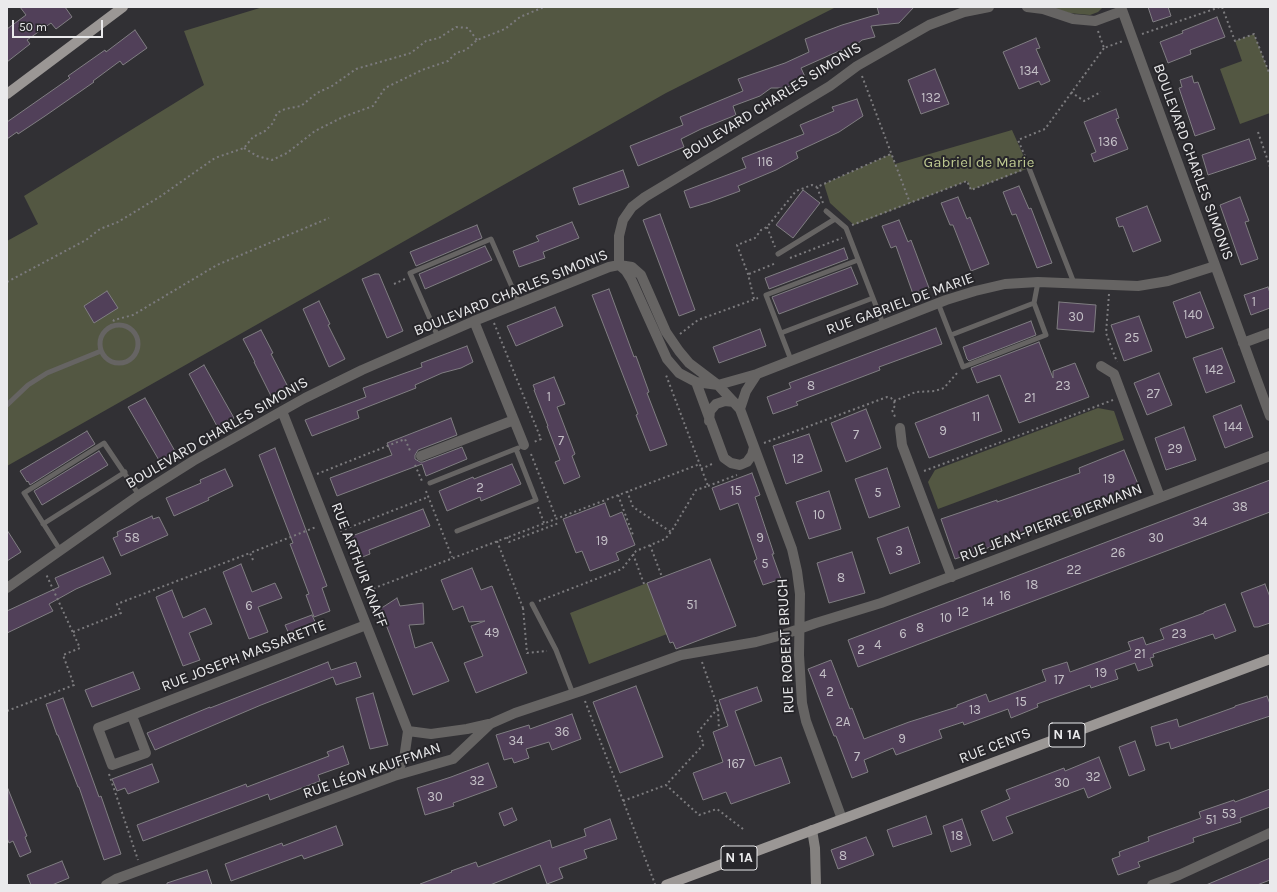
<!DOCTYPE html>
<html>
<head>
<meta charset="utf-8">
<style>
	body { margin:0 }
	#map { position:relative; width:1277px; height:892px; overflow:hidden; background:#313034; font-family:Karla,sans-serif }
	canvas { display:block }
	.frame { position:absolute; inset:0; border:8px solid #eaeaec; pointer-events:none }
	.scale { position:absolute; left:12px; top:20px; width:91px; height:18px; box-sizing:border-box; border:2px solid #eaeaec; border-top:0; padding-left:5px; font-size:12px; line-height:14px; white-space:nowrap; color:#eaeaec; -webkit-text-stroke:3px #27262a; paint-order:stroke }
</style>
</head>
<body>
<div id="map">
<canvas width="1277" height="892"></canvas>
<div class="frame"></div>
<div class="scale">50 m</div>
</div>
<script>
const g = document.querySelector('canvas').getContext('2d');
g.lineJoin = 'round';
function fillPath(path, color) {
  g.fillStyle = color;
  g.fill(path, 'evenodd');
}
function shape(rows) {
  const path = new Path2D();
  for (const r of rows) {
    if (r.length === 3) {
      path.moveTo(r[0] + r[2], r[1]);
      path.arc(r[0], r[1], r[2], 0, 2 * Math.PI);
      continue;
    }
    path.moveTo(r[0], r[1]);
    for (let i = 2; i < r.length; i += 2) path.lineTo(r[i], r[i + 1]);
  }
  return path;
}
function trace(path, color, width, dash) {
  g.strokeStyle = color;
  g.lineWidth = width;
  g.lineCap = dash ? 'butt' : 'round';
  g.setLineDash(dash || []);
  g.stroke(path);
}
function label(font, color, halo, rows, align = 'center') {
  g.font = font + ' Karla,sans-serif';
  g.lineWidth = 4;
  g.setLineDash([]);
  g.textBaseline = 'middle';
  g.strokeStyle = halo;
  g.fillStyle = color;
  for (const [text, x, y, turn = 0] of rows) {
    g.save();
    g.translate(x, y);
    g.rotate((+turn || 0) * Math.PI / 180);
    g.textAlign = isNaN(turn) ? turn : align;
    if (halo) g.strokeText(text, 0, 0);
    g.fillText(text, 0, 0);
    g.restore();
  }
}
fillPath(shape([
	[263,7,836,7,666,93,7,466,7,241,38,224,24,196,204,85,184,31],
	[1049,7,1103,7,1098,12,1090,15,1069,13],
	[1254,34,1270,75,1270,113,1240,124,1220,69,1242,61,1235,41],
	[1012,130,1029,168,971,190,967,181,854,225,830,203,824,184,891,154,895,164],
	[1098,408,1114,411,1124,440,938,509,928,482,935,470],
	[647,583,667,634,589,664,570,613]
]), '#535742');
const building = shape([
	[20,7,65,7,72,17,56,29,51,23,27,40,30,44,7,62,7,29,26,15,20,7],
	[877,7,914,7,899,23,871,26,875,37,862,40,850,50,839,51,801,68,806,79,785,88,771,88,760,96,733,106,736,115,701,129,681,139,684,147,638,166,630,146,683,125,680,117,743,91,738,79,785,63,809,52,805,39,842,25,879,14,877,7],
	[1148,7,1168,7,1171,16,1153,22,1148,7],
	[1217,17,1225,37,1190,50,1191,54,1168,63,1160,42,1183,33,1182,31,1217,17],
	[135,30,147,48,123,65,120,61,93,81,94,82,45,116,18,134,17,132,7,139,7,122,70,78,68,76,105,50,106,52,135,30],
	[1036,38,1040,48,1036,49,1050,81,1041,85,1039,81,1019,89,1003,52,1036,38],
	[935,69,949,104,921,114,908,80,935,69],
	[1192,76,1194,83,1198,82,1215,129,1195,136,1179,88,1182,87,1180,80,1192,76],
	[857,99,863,116,839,132,796,152,798,158,776,170,738,186,740,191,710,202,690,208,684,191,746,168,742,158,804,134,800,125,834,111,832,107,857,99],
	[1116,109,1119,118,1116,119,1128,149,1094,162,1091,154,1096,152,1084,122,1116,109],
	[1249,139,1256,159,1208,175,1202,155,1249,139],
	[623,170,629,187,579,205,573,188,623,170],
	[1019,186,1029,209,1031,208,1052,263,1037,268,1016,214,1012,215,1003,192,1019,186],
	[803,190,820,203,793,238,776,225,803,190],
	[958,197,967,219,970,217,989,264,971,271,953,225,950,225,941,203,958,197],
	[1240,197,1249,221,1245,222,1258,259,1241,265,1220,205,1240,197],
	[1147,206,1161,241,1133,252,1123,226,1119,227,1116,218,1147,206],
	[660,214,695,310,679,316,643,220,660,214],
	[899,220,908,242,911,240,929,288,913,294,896,246,891,248,882,226,899,220],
	[572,222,579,238,543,252,545,258,519,267,513,251,539,241,536,236,572,222],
	[477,225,482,238,416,266,410,252,477,225],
	[485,246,492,260,425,289,419,274,485,246],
	[844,248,848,259,769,289,765,278,844,248],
	[851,267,858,284,779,314,772,297,851,267],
	[375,274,379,274,403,331,387,338,362,279,375,274],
	[1268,287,1270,293,1270,308,1251,315,1244,295,1268,287],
	[609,289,634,357,636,356,649,392,647,393,667,445,650,451,636,415,638,414,592,295,609,289],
	[107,291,118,308,94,323,84,306,107,291],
	[1200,292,1214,328,1186,338,1173,302,1200,292],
	[319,301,330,324,328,325,345,359,329,367,303,309,319,301],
	[1059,302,1096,305,1094,332,1057,329,1059,302],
	[555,307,563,326,516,346,507,326,555,307],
	[1139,316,1152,351,1124,361,1111,325,1139,316],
	[1031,321,1036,335,969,361,967,359,963,347,1031,321],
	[936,328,942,344,879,367,880,370,796,402,798,405,773,414,767,397,791,388,789,383,936,328],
	[760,329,766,346,719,363,713,347,760,329],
	[261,330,273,353,271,354,288,387,271,396,254,362,255,362,243,339,261,330],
	[1039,342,1053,378,1053,371,1075,363,1089,397,1019,423,1000,375,977,383,971,368,1039,342],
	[467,346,473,362,461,368,442,373,415,385,416,388,357,411,359,418,312,436,305,420,366,397,363,388,422,367,421,363,467,346],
	[1222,348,1235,382,1206,393,1193,358,1222,348],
	[204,365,234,418,218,428,189,374,204,365],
	[1159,373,1172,405,1147,415,1134,383,1159,373],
	[554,377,565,404,557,407,575,454,572,456,580,477,564,484,555,462,560,460,547,426,548,426,534,390,535,390,533,385,554,377],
	[988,395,1002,431,929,458,915,423,988,395],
	[145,398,176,453,160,462,128,407,145,398],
	[1241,405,1253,437,1225,448,1213,416,1241,405],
	[866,409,881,448,846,462,831,423,866,409],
	[451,418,457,435,418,450,415,455,415,459,420,462,423,462,462,447,467,459,426,476,422,464,337,496,330,478,392,455,387,443,451,418],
	[1184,427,1196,460,1166,470,1155,438,1184,427],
	[87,431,95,444,30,485,28,481,27,482,20,471,87,431],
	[809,434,822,471,786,484,773,446,809,434],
	[275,448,327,586,322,588,330,611,314,617,306,595,309,594,290,544,293,543,259,455,275,448],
	[1124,450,1140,489,1014,539,955,559,941,519,997,500,997,502,1080,473,1079,468,1124,450],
	[99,451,108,465,42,505,34,491,99,451],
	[512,464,521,484,481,501,480,497,447,511,439,491,473,477,474,479,512,464],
	[887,468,900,507,869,518,855,479,887,468],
	[225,469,233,486,208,498,209,500,174,516,166,498,201,483,200,480,225,469],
	[752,473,760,495,755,497,774,554,772,554,781,579,763,585,754,561,757,559,738,503,720,510,712,488,752,473],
	[1270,480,1270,512,858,667,848,640,1270,480],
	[829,491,841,529,809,539,796,502,829,491],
	[605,503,610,517,622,512,635,545,616,553,619,560,590,571,582,551,576,553,563,519,605,503],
	[423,509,430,526,369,550,370,554,360,558,352,536,423,509],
	[152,516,153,519,159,517,168,535,121,556,113,538,118,536,117,532,152,516],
	[908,527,920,563,890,574,877,538,908,527],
	[7,530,21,552,7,561,7,530],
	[852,552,865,593,829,603,817,563,852,552],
	[103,557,111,574,76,589,49,604,53,611,7,633,7,611,59,587,55,578,103,557],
	[710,559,736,626,676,649,673,642,670,643,647,583,710,559],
	[241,564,252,592,275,583,282,598,258,607,268,632,249,639,223,572,241,564],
	[472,568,481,590,492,586,527,673,476,693,464,663,483,656,471,626,485,621,469,622,463,606,453,610,441,580,472,568],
	[1265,584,1270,597,1270,623,1258,627,1254,627,1241,593,1265,584],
	[172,590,183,618,205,608,212,624,189,633,200,660,183,666,156,597,172,590],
	[397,598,400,606,423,603,424,624,409,625,415,648,432,642,449,681,413,695,380,609,397,598],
	[1225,604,1236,631,1215,639,1213,634,1153,654,1154,657,1150,658,1153,666,1138,671,1135,663,1115,670,1118,679,1091,688,1090,685,1037,704,1038,707,1011,718,1008,709,964,725,963,722,939,730,942,738,896,755,893,748,864,760,868,772,852,778,836,736,834,736,808,669,831,660,850,709,852,708,864,739,909,722,957,707,957,705,986,694,989,702,1046,681,1042,670,1067,662,1070,672,1131,650,1128,642,1143,637,1146,645,1164,639,1160,629,1204,613,1204,612,1225,604],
	[312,615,316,624,289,634,285,625,312,615],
	[328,662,331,670,356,662,361,677,336,685,333,677,261,705,155,750,147,733,210,707,210,708,328,662],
	[133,672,140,689,92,707,85,690,133,672],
	[636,686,663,757,620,773,593,702,636,686],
	[757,687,762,701,735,711,755,766,781,757,790,783,731,804,726,792,703,800,693,773,723,762,713,732,728,726,719,700,757,687],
	[373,693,388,745,370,749,356,698,373,693],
	[1267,696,1270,704,1270,716,1171,749,1169,742,1156,746,1151,727,1177,719,1179,727,1235,707,1235,706,1267,696],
	[63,698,99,797,101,796,121,854,104,860,79,787,78,787,58,735,57,735,46,704,63,698],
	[572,714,581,739,552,750,549,742,526,749,529,758,514,763,512,758,504,760,496,735,529,725,530,729,572,714],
	[1135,741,1145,770,1129,776,1119,747,1135,741],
	[343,746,349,764,318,775,320,781,270,800,268,794,143,841,137,825,246,784,247,787,329,756,327,752,343,746],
	[1099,757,1111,788,1088,798,1084,788,1006,817,1013,833,993,841,981,811,1010,799,1006,790,1064,768,1065,771,1099,757],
	[488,763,497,787,453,803,454,806,425,815,417,788,451,777,488,763],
	[152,764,159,782,128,794,125,788,117,791,112,779,152,764],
	[8,789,27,836,25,837,31,852,20,857,13,841,9,843,7,838,8,789],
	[1270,789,1270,807,1240,818,1241,822,1193,838,1194,842,1138,862,1140,867,1118,875,1112,859,1120,856,1119,852,1149,841,1148,837,1201,818,1199,812,1234,800,1235,802,1270,789],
	[512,808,517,820,504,826,499,813,512,808],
	[926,816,932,834,893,847,887,830,926,816],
	[610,819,617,839,584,850,587,858,559,868,563,878,547,884,540,865,490,885,421,885,420,884,452,872,451,871,476,862,478,867,550,840,552,848,586,836,584,829,610,819],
	[962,819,971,845,951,852,943,826,962,819],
	[336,826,343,845,304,859,302,855,231,881,225,864,282,843,283,846,336,826],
	[866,837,874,855,838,869,831,850,866,837],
	[1270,858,1270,880,1257,885,1206,885,1270,858],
	[62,861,69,878,52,885,31,885,27,875,62,861],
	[207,870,212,885,167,885,167,883,207,870]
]);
fillPath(building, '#514059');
trace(building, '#807e82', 1);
trace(shape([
	[1222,7,1235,41,1254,34,1270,75],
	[1098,31,1104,48,1123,41],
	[1142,34,1220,7],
	[862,76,910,203],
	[1071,92,1084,101,1101,92],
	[1258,132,1270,167],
	[244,148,257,156,272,160,287,153,315,131,343,117,373,106,385,88,422,70,448,61,456,53,466,50,477,40,505,29,520,17,544,7],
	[1027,161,1018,140,1045,129,1104,48],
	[823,203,817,187,891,154],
	[852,225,967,181,971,190,1022,170],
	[767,227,775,247],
	[790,258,842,238],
	[749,274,776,263],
	[7,282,86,240,100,229,118,222,161,196,215,158,244,148,253,137,265,131,273,123,277,113,285,109,301,106,317,93,332,86,356,69,411,53,426,41,439,38,456,27,468,28,477,40],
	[394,284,405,279],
	[1109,294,1106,333,1117,362],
	[754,299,748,274,737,245,755,238,761,230,767,227,796,191,812,185,817,187],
	[494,323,541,439,534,442],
	[111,326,114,320,133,315,217,265,329,218],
	[680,334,698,320,758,298],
	[894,401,916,392,935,391,944,388,958,372],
	[764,443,887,397,891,398,894,401,895,406,892,410,896,419],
	[531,454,556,518],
	[415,465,422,481],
	[701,469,712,464,714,462],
	[924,471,1113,400],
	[317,474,405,439,411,453],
	[708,486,737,475],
	[426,491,452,557],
	[627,491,633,507,671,532],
	[618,495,633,535],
	[538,507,544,523],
	[340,531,428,497],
	[507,537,509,542,559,523],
	[497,541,523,608,524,607],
	[650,545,662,577],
	[633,554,644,584],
	[253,560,250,553,316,527],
	[364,592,700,464],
	[539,601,622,569,636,551,665,539,671,532,696,490,708,486,666,375],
	[523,608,527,653,547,651],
	[73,632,121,613,117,604,250,553],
	[702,662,718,708,719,730],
	[585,701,655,884],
	[718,708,698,732,704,744,666,785,699,815,717,809,743,829],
	[7,711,74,685,63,655,80,648,46,574],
	[109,774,138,860],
	[623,801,666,785]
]), '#7c7b7e', 2, [2, 3]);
trace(shape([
	[1029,168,1074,283],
	[826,211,846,228,883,324],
	[778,254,835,219],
	[938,303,963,367,1046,335,1034,303,1038,282],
	[119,344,19],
	[781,333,873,298],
	[951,335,1034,303],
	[438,337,410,273,491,239,519,303],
	[791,360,766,295,858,260],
	[7,405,28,385,47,373,101,351],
	[430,483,518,448],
	[43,524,125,472],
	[457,531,536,500,516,449],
	[60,550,24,493,104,443,139,495],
	[532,604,556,650,573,694]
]), '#666463', 5);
trace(shape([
	[1027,7,1043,9,1073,19,1095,21,1122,11],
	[1121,7,1270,416],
	[619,265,626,271,631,279,667,359,679,373,696,382,718,385,757,374,946,300,975,291,1005,284,1038,282,1138,286,1168,281,1215,266],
	[619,265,619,236,623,220,632,207,645,197,830,86,857,66,929,25,964,12,989,7],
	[474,321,524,445],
	[1243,343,1270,333],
	[1101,366,1114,374,1160,497],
	[696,382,724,458,731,463,740,465,747,462,752,455,754,447],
	[740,409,746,391,757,374],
	[282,411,408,731,404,759,394,776],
	[709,421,710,411,716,404,725,401,734,402],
	[900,428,902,445,952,577],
	[421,456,514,420],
	[7,588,139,495,193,461,305,398,362,370,474,321,609,267,619,265,632,267,641,275,666,332,679,351,689,363,718,385,740,409,792,549,797,571,800,594,799,655,802,703,806,721,842,819],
	[132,716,146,753,112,765,98,728,366,625],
	[408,731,431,734,467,729,489,724],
	[106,885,116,879,394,776,453,759,490,724,515,713,581,691,681,655,756,642,782,635,816,623,881,603,1270,456],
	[1152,885,1179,875,1270,833]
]), '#666463', 10);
trace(shape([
	[812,830,815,848,816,885]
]), '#84817f', 10);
trace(shape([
	[7,94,123,7],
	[666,885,1270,659]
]), '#9b9795', 10);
label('13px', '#c4c0c7', null, [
	["134",1029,71],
	["132",931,98],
	["136",1108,142],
	["116",765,162],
	["1",1254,302],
	["140",1193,315],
	["30",1076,317],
	["25",1132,338],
	["142",1214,370],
	["8",811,386],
	["23",1063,386],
	["27",1153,394],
	["1",549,397],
	["21",1030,398],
	["11",976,417],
	["144",1233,427],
	["9",943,431],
	["7",856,435],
	["7",561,441],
	["29",1175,449],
	["12",798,459],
	["19",1109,479],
	["2",480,488],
	["15",736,491],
	["5",878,493],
	["38",1240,507],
	["10",819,515],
	["34",1200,522],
	["58",132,538],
	["9",760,538],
	["30",1156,538],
	["19",602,541],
	["3",899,551],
	["26",1118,553],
	["5",765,564],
	["22",1074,570],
	["8",841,578],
	["18",1032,585],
	["16",1005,596],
	["14",988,602],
	["51",692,605],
	["6",249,606],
	["12",963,612],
	["10",946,618],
	["8",920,628],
	["49",492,633],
	["6",903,634],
	["23",1179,634],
	["4",878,645],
	["2",861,650],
	["21",1140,654],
	["19",1101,673],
	["4",823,674],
	["17",1059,680],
	["2",830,692],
	["15",1021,702],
	["13",975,710],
	["2A",843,722],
	["36",562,732],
	["9",902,739],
	["34",516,741],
	["7",857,757],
	["167",736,764],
	["32",1093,777],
	["32",477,781],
	["30",1062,783],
	["30",435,797],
	["53",1229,814],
	["51",1211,820],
	["18",957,836],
	["8",843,856]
]);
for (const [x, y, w] of [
	[1067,735,36],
	[739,858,36]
]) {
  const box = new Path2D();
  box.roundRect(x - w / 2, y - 12, w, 24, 3);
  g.fillStyle = '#27262a';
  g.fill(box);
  trace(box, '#eaeaec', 1);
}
label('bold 14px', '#eaeaec', null, [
	["N 1A",1067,735],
	["N 1A",739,858]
]);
label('15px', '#eaeaec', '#27262a', [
	["BOULEVARD CHARLES SIMONIS",772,101,-32],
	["BOULEVARD CHARLES SIMONIS",1193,162,70],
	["BOULEVARD CHARLES SIMONIS",511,293,-22],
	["RUE GABRIEL DE MARIE",900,304,-20],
	["BOULEVARD CHARLES SIMONIS",217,433,-30],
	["RUE JEAN-PIERRE BIERMANN",1051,523,-21],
	["RUE ARTHUR KNAFF",359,565,69],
	["RUE ROBERT BRUCH",786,646,-93],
	["RUE JOSEPH MASSARETTE",244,656,-21],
	["RUE CENTS",995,746,-21],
	["RUE LÉON KAUFFMAN",372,771,-19]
]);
label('15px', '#bdc890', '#27262a', [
	["Gabriel de Marie",979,163]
]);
</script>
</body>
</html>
